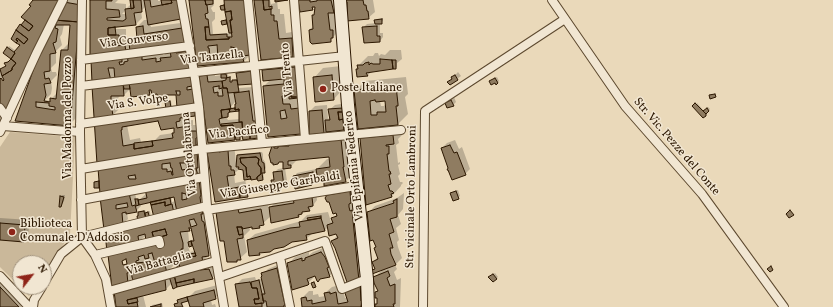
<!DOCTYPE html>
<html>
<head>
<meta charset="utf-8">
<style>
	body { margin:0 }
	#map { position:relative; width:833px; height:307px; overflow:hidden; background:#ead9ba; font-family:Vollkorn,serif }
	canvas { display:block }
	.north { position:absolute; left:12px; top:255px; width:40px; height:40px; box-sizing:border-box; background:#f1e6d2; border:1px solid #a2937e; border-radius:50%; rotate:59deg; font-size:11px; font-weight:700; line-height:16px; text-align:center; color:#2c1700 }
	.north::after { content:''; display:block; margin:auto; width:14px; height:18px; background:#8f2418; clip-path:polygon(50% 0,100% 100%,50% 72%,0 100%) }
</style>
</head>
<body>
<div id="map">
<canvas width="833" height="307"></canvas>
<div class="north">N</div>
</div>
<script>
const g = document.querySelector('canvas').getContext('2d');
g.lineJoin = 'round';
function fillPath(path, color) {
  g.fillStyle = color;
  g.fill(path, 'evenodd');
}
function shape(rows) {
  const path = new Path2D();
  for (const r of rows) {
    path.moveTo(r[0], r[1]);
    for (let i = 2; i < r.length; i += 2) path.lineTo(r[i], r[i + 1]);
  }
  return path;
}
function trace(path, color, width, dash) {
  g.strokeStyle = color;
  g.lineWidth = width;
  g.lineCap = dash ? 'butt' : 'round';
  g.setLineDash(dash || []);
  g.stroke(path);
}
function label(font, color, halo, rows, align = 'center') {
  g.font = font + ' Vollkorn,serif';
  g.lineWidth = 3;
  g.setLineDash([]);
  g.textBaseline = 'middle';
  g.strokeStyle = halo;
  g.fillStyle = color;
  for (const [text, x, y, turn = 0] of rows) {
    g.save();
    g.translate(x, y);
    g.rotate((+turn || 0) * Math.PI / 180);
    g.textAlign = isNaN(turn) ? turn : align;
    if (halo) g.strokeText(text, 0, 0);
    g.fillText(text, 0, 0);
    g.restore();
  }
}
fillPath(shape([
	[10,132,75,137,70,235,44,273,44,263,20,263,20,287,0,267,0,147],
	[20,287,35,287,29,296]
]), '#cab89a');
fillPath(shape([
	[34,0,0,128,0,69,7,66,6,63,13,58,5,52,8,48,9,46,16,51,21,45,26,20],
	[67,0,87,0,76,118,69,125,16,120,64,3],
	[64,24,71,24,69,43,62,50,58,92,51,99,51,101,45,100,51,94,52,88,51,81,57,75,56,72,52,72,51,68,56,63,56,51,62,45,60,37,62,34],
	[91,0,118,0,115,3,126,4,126,9,131,4,131,0,158,0,158,1,185,0,187,11,180,18,150,24,151,27,188,22,191,37,182,46,193,45,195,52,196,52,190,0,214,0,214,5,211,8,213,12,215,12,215,19,212,22,213,34,230,33,228,23,223,24,222,22,227,20,225,8,224,9,221,6,225,4,225,0,252,0,256,48,250,55,243,62,198,61,190,68,198,67,199,77,207,69,214,68,215,76,222,75,223,73,227,73,229,77,231,76,231,82,235,79,238,79,238,73,241,70,255,68,239,84,239,88,254,87,263,132,243,130,240,139,236,137,209,142,201,87,200,87,202,108,195,115,183,117,184,121,193,120,193,125,203,125,204,168,199,174,206,172,208,198,200,206,209,203,216,248,200,264,214,264,217,273,212,278,174,287,172,283,166,289,143,295,146,307,117,307,100,185,99,187,95,182,100,180],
	[146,6,149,20,144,20,137,27,138,34,131,41,131,39,122,39,126,35,126,29,116,29,116,26,135,25,142,18,141,11],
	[126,10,126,14,122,14],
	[216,44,218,44,219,50,217,50],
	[131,46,129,55,128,49],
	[168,51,164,55,163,55,162,52],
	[200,77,201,83,194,83],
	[131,88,149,94,152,91,164,96,166,94,179,94,177,95,178,106,172,107,171,101,166,103,167,108,113,115,119,109,118,98,121,95,124,95],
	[235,102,236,107,230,108],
	[240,108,240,119,228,120,226,117,229,115,229,111],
	[159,120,175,127,175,131,174,133,160,135,155,140,141,142,140,138,130,140,127,125],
	[134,187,146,189,147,193,139,200,139,198,136,198],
	[175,195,176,201,172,202,171,196],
	[154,200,154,217,151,217,150,211,146,212,145,210,140,211,138,216,139,221,123,224,128,219,127,213,136,211,141,206,141,204],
	[177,207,178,211,173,212],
	[192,227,194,239,189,241,188,230],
	[146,235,147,240,138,243],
	[193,244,195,251,190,252,188,246],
	[178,255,176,258,191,266,167,272,174,265,171,257],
	[127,258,128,264,123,266,121,260],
	[133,277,134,281,128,282],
	[255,0,270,0,271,4,276,3,276,0,283,0,277,1,278,9,280,9,280,14,284,14,286,33,298,31,300,49,293,56,262,58],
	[299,0,339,0,340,30,329,41,311,42,310,29,314,26,313,16,315,13,317,5,312,9],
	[346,0,373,0,375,12,368,18],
	[383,18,383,21,380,23,380,33,383,33,383,37,380,41,363,28,367,24,376,23,375,20,377,19],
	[390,50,401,50,402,59,397,63,397,67,396,68,372,71,368,75,358,76,357,70,359,68,359,65,368,56,373,56,375,53,378,53,379,56,381,54,385,55],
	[302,60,297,96,297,103,306,102,269,136,264,86,271,79,263,70,270,63],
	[341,66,343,89,334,99,314,78,323,68],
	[458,72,461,76,457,79,449,82],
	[406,77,408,94,405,97,408,114,398,124,373,127,373,128,403,126,403,134,398,139,399,143,396,145,398,163,400,162,400,164,398,165,400,174,398,176,400,182,402,182,403,183,401,185,401,186,392,196,367,204,361,138,372,127,355,91,365,81],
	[386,100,386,103,384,106,381,106,380,101],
	[497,77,499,81,497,83,492,80],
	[454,97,456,102,453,105,446,103],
	[347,103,349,124,342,131,351,130,355,172,345,181,325,180,318,174,314,177,315,180,312,184,294,177,297,173,316,169,316,170,327,159,330,159,330,156,298,159,290,167,285,168,287,181,280,188,272,181,275,178,274,173,278,169,284,168,284,161,273,147,282,137,286,139,289,137,298,136,300,135,310,134,310,111,315,106,327,105,328,119,330,117,329,110,335,105],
	[697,103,704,111,708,107,710,109,703,116,694,106],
	[455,140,459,149,462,147,470,169,465,174,449,168,442,148,447,143],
	[234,144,236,163,237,163,238,155,239,154,262,152,263,154,263,159,265,162,266,168,263,172,264,178,263,179,258,177,245,179,248,195,247,196,216,201,208,152],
	[240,168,243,169,245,181,235,183,234,174],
	[357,185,366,277,367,307,303,307,302,298,309,291,313,291,313,295,318,294,319,297,326,296,325,293,332,287,336,286,337,288,342,286,345,298,347,297,354,281,332,241,338,235,328,227,325,230,313,233,306,239,291,242,288,244,273,248,261,252,259,254,248,240,255,234,301,221,307,215,328,212,331,222,333,220,333,218,339,212,328,196,335,189],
	[458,190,460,196,454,200,453,192],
	[316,192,317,200,314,204,314,205,309,210,304,211,298,217,271,216,259,227,249,226,250,230,244,236,247,252,237,261,224,240,217,213,268,203,269,209,275,202],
	[404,193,403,209,398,215,401,224,396,228,399,240,397,242,398,247,402,258,395,265,397,269,394,272,397,280,401,278,400,307,377,307,378,297,376,293,378,290,374,278,383,269,373,270,376,268,373,262,378,257,368,213,375,206,397,198],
	[62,195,65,195,64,201,61,206,61,197],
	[0,218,30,220,28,235,23,241,0,239],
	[328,246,336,270,329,276,316,275,307,284,288,264,295,257,309,252,309,255,313,252],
	[282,263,290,307,240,307,236,285,242,279,255,277,256,280,262,279,263,274,268,269],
	[0,273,27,301,21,307,0,307],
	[495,273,498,277,493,281,490,277],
	[221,284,222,291,215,298,211,300,212,305,215,304,216,307,189,307,190,307,189,300,183,301,183,304,182,306,176,307,175,304,179,302,178,300,180,299,190,296,195,291],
	[162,303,163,307,151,307,152,305]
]), '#0003');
const building = shape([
	[33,0,60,0,5,112,0,105,0,79,1,78,3,81,4,80,2,76,12,70,12,68,16,63,11,59,15,53,14,52,20,45,16,43,18,41,16,40,17,38,24,44,28,39,16,30,20,24,29,31,33,26,21,17,31,6,29,5,33,0],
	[90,0,112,0,112,1,106,1,106,9,119,10,120,17,107,18,107,20,123,21,126,19,125,9,134,8,133,0,141,0,142,12,134,13,136,25,108,28,108,35,119,35,120,43,115,43,115,46,125,45,126,53,90,57,90,0],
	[130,0,133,0,134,8,131,9,130,0],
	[144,0,150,0,151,7,172,3,171,0,178,0,181,19,148,25,144,0],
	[161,0,171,0,172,3,162,5,161,0],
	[189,0,205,0,206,5,207,5,208,13,205,14,206,19,208,19,209,27,205,27,206,40,229,39,229,37,232,37,230,20,232,20,231,11,225,12,224,0,245,0,250,55,243,56,245,57,243,59,244,62,197,66,189,0],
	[217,45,218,57,212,58,212,56,210,56,209,48,208,48,208,46,217,45],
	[231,47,236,48,237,51,232,52,231,47],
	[205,0,213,0,213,4,206,5,205,0],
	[254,0,263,0,264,10,271,9,271,15,274,15,274,21,277,21,279,39,292,38,293,57,261,60,254,0],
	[263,0,269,0,269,7,272,6,272,9,264,10,263,0],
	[275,0,288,0,275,2,275,0],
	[298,0,310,0,310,2,317,1,317,0,331,0,334,13,328,13,330,30,333,30,333,38,331,38,331,42,312,44,310,42,309,30,313,29,312,15,314,15,315,7,312,7,313,10,300,12,298,0],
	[345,0,363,0,364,5,366,5,367,11,368,11,369,19,347,21,347,2,345,3,345,0],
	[64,2,81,5,79,22,54,20,64,2],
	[224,5,225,10,221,10,220,6,224,5],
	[231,11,232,20,230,20,232,33,229,33,225,12,231,11],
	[382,19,382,24,375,24,374,20,382,19],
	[25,20,33,26,29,31,21,25,25,20],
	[54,20,79,22,70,126,15,121,39,54,54,20],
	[56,25,70,25,68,50,61,50,56,99,50,98,50,102,44,101,46,95,44,84,51,83,49,78,45,79,44,72,50,71,50,54,56,53,53,43,56,42,58,29,55,28,56,25],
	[36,102,49,103,49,106,55,107,55,110,36,107,36,102],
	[226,20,227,24,222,25,221,21,226,20],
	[143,26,144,34,182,28,185,45,130,52,129,42,131,42,131,39,137,39,136,27,143,26],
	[377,26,377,36,380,36,380,42,364,43,362,27,377,26],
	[115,27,116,35,108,35,108,28,115,27],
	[205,27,209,27,210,35,227,34,227,37,229,37,229,39,206,40,205,27],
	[16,30,28,39,24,44,17,38,16,40,18,41,16,43,11,39,16,30],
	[7,47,15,53,11,59,3,53,7,47],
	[170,50,176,50,176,53,187,51,190,68,189,68,189,70,115,80,114,68,108,68,111,81,92,83,91,60,122,56,122,62,119,62,120,65,124,64,124,62,128,61,127,55,134,54,135,57,142,56,142,60,156,58,156,62,161,61,160,58,171,57,170,50],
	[11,59,16,63,12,68,12,70,2,76,0,69,6,66,4,63,8,62,11,59],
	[380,59,392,60,393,69,366,73,368,76,357,77,356,69,358,69,357,65,363,65,365,63,369,62,369,65,371,63,373,64,380,64,380,59],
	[392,60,396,60,396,69,393,69,392,60],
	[295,67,298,97,291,97,291,95,282,96,283,104,290,104,291,109,299,108,301,134,268,137,263,86,284,84,284,79,263,81,262,70,295,67],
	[285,110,287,118,281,119,280,111,285,110],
	[252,71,253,84,238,85,236,73,252,71],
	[191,74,192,86,187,87,187,90,193,89,194,106,177,108,176,95,164,95,165,97,158,98,157,94,152,95,151,90,149,90,150,95,131,97,129,82,191,74],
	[176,91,180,91,180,95,177,95,176,91],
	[221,74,226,74,227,78,221,78,221,74],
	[207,75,208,82,222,81,223,88,227,88,231,109,221,110,222,118,219,119,220,124,221,126,233,125,235,140,208,143,199,76,207,75],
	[219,86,219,89,222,88,223,96,218,96,218,92,214,93,213,87,219,86],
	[332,75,334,100,315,102,313,77,332,75],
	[455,75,458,80,450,85,447,82,452,79,451,77,455,75],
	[230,77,230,82,232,82,232,80,237,80,239,92,228,93,227,88,223,88,222,81,226,80,226,78,230,77],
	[495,78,498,83,496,85,495,83,491,85,489,81,495,78],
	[129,82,130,89,124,89,123,83,129,82],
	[123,83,124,96,111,96,111,100,114,100,115,103,111,103,113,116,195,109,195,116,180,118,180,121,176,122,177,128,187,126,187,131,197,131,198,137,196,138,196,145,198,145,198,148,97,164,92,86,123,83],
	[158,121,161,130,174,128,174,133,172,133,173,138,152,141,153,146,134,149,134,144,123,146,121,130,122,130,122,127,158,121],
	[396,86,398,104,398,106,396,106,398,125,358,129,354,90,396,86],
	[375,100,376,102,385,101,386,112,377,112,377,115,371,115,370,101,375,100],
	[249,91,253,121,257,121,259,138,250,139,250,135,243,135,242,122,239,122,239,109,235,110,235,104,236,104,234,93,249,91],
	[715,94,716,97,710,99,709,95,715,94],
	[289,95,291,95,291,97,298,97,298,98,289,99,289,95],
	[451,100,454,106,447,108,445,103,451,100],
	[170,101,171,108,166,109,165,102,170,101],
	[695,103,706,114,706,116,703,118,692,106,695,103],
	[235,108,235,110,239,109,239,111,230,112,229,109,235,108],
	[343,108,343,112,338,112,339,120,343,119,344,130,326,132,325,120,330,120,328,109,343,108],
	[707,108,709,111,706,114,703,111,707,108],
	[229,109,230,112,228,113,228,117,222,118,221,110,229,109],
	[322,110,324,133,309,135,309,111,322,110],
	[338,112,343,112,344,119,339,120,338,112],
	[242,122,243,135,250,135,250,139,243,140,242,136,240,136,240,140,236,140,233,125,221,126,221,124,242,122],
	[393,135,394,144,386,145,386,146,389,146,389,154,387,154,389,171,390,171,391,174,389,174,391,184,388,185,390,191,392,191,394,193,391,194,392,197,366,205,360,138,393,135],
	[341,139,344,167,343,167,346,182,324,186,324,181,318,181,316,169,330,167,329,157,288,161,288,165,291,165,291,168,283,169,283,162,279,162,278,164,273,165,273,163,271,163,269,155,272,146,274,146,274,148,278,148,278,146,289,146,289,144,341,139],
	[152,141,153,146,134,149,134,143,152,141],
	[450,145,454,153,457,152,466,175,452,180,448,170,447,170,448,168,441,148,450,145],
	[219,150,219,152,228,150,229,166,231,166,231,170,234,170,235,175,227,176,229,189,239,187,240,198,215,202,207,152,219,150],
	[197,151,198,168,196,168,198,176,100,194,98,168,197,151],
	[170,163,171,168,172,168,173,175,172,175,171,171,167,172,167,169,162,169,162,164,170,163],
	[180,163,186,163,187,169,182,170,180,163],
	[135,175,136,179,129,179,128,176,135,175],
	[260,153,262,162,264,163,265,173,262,173,263,180,258,181,257,179,257,177,261,174,261,168,258,164,259,159,256,157,240,158,241,163,246,167,247,177,250,176,251,179,244,180,243,170,238,169,239,167,236,167,237,155,260,153],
	[256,157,259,159,258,164,261,168,261,174,257,177,257,179,251,180,250,176,247,177,246,167,241,163,240,158,256,157],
	[282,171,284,186,280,186,281,189,273,191,271,180,274,180,273,172,282,171],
	[313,172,314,179,311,179,312,185,295,189,293,176,313,172],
	[199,179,201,195,200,197,201,205,177,212,174,197,139,205,138,200,147,198,145,189,199,179],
	[182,193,186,194,187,199,182,200,182,193],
	[99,181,99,188,94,188,94,182,99,181],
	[246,186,248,197,240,198,239,187,246,186],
	[350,191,351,203,349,204,349,207,350,211,352,210,359,281,348,285,335,248,331,241,338,238,336,234,329,236,327,225,333,223,331,218,337,216,336,213,333,214,329,202,327,202,325,198,327,195,350,191],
	[456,191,459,199,453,201,450,193,456,191],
	[129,193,132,206,135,205,137,212,126,214,126,212,122,213,123,225,104,230,100,197,129,193],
	[127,203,128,207,116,209,116,205,127,203],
	[60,196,64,197,61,207,59,207,60,196],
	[312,197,313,206,308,207,310,211,302,212,302,214,298,215,299,217,271,223,269,207,294,203,293,199,312,197],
	[170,198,171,204,165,206,165,202,151,205,150,202,170,198],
	[135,199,138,199,139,205,136,206,135,199],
	[397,199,397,217,390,219,394,232,389,234,393,248,390,248,391,254,396,265,372,274,372,270,375,269,372,262,378,259,374,248,376,247,373,240,370,241,367,212,394,203,393,201,397,199],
	[165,202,165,206,172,204,174,213,154,218,151,205,165,202],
	[238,209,239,213,261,209,264,225,259,226,260,228,252,229,252,227,242,229,242,227,237,227,239,235,243,234,243,238,237,239,241,260,237,260,237,262,227,262,224,241,220,241,216,212,238,209],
	[202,210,203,214,201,214,202,221,204,222,209,256,202,257,203,263,180,268,177,257,164,261,167,273,133,282,131,272,127,273,128,284,112,288,108,255,158,242,160,237,167,235,165,229,152,232,154,239,146,241,145,234,138,236,139,243,107,252,105,233,202,210],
	[194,219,197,225,191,227,189,220,194,219],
	[189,228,191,228,194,241,191,241,196,256,183,259,181,249,183,249,183,243,180,232,190,231,189,228],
	[152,253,155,263,146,265,146,262,136,263,136,261,139,260,138,257,144,255,145,259,149,258,148,254,152,253],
	[126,259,127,264,123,265,122,261,126,259],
	[790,210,794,215,789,218,786,214,790,210],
	[144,211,146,220,138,222,137,216,138,216,138,212,144,211],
	[148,212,150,219,146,220,145,213,148,212],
	[321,216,321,218,308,220,307,218,321,216],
	[321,218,325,231,306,235,307,240,292,242,284,247,274,249,270,252,259,253,260,255,249,256,247,240,290,228,300,227,299,222,321,218],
	[0,223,25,225,24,242,0,240,0,223],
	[237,227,242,227,243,234,239,235,237,227],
	[165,229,167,235,154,239,152,232,165,229],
	[191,241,192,246,189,247,188,242,191,241],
	[321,252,325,257,329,267,327,268,330,277,320,279,318,282,317,281,315,276,307,279,309,284,308,285,292,290,287,263,302,258,302,261,305,260,305,258,321,252],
	[195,253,196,256,191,257,190,254,195,253],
	[177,257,180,268,178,269,174,258,177,257],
	[771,266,773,270,770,272,767,269,771,266],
	[199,268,200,270,209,269,213,279,194,283,194,279,176,283,174,274,199,268],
	[277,268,285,305,284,305,284,307,267,307,266,301,263,301,262,294,265,294,261,277,262,276,261,273,277,268],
	[388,271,390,276,387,278,390,286,395,284,395,304,393,304,394,307,375,307,375,304,377,304,377,298,375,298,375,292,378,291,374,283,373,277,388,271],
	[493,274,497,279,493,282,488,277,493,274],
	[174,275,177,287,173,289,169,276,174,275],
	[165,279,166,290,127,300,128,304,137,302,138,307,116,307,114,291,165,279],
	[194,279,194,283,177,287,176,283,194,279],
	[259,280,264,303,255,304,254,299,259,299,257,288,252,288,251,282,259,280],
	[250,282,252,288,257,288,259,299,254,299,255,304,262,303,262,307,239,307,235,284,250,282],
	[314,282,316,287,313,288,311,283,314,282],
	[360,283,361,301,362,301,361,307,302,307,301,298,306,297,307,301,312,300,312,304,326,301,324,293,330,292,330,294,336,292,338,304,348,302,344,290,360,283],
	[0,287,19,307,0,307,0,287],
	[214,290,216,299,203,303,204,307,190,307,187,297,214,290],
	[187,297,188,301,181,303,183,307,175,307,174,304,178,303,177,300,187,297],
	[137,298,138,302,128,304,127,300,137,298],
	[161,304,161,307,150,307,161,304]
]);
fillPath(building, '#8f7c61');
trace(building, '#2c1700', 1);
const minor = shape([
	[82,0,80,132,82,237],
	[181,0,194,72,199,107,207,206,224,307],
	[248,0,262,143],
	[294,0,305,139],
	[552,0,625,106,702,194,784,307],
	[81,60,190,46],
	[81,86,187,73,345,56],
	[0,108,7,118],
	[80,124,199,107],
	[3,126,80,132],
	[0,132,37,52,63,0],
	[81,169,202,149,401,130],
	[81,200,204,177],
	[207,210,356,186],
	[82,237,95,255,106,279,111,307],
	[95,255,159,240,160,244],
	[280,257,290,307],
	[0,276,29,307],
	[220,277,325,241,342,289,367,279],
	[44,283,61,254,82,237,207,206],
	[109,291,216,261],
	[33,307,34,300,42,287],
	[423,307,425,111,565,19]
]);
const secondary = shape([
	[340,0,348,105,367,279,368,307]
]);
trace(minor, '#5c482e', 10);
trace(secondary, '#2c1700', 14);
trace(minor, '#f1e6d2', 8);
trace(secondary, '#f1e6d2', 12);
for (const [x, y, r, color] of [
	[323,89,4,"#8f2418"],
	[12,232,4,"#8f2418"]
]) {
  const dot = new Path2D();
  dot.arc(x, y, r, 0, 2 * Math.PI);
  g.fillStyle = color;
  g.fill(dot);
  trace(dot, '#f1e6d2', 1.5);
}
label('12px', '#2c1700', '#f1e6d2', [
	["Via Converso",134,41,-7],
	["Via Tanzella",212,58,-6],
	["Via Trento",288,70,-95],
	["Via S. Volpe",138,103,-8],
	["Via Madonna del Pozzo",69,118,-90],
	["Via Pacifico",239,133,-6],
	["Str. Vic. Pezze del Conte",676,147,49],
	["Via Ortolabruna",190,154,-95],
	["Via Epifania Federico",355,166,-96],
	["Via Giuseppe Garibaldi",280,186,-9],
	["Str. vicinale Orto Lambroni",412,197,-89],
	["Via Battaglia",159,264,-15]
]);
label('12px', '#2c1700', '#f1e6d2', [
	["Poste Italiane",331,89],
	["Biblioteca",20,225],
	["Comunale D'Addosio",20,239]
], 'left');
</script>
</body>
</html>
